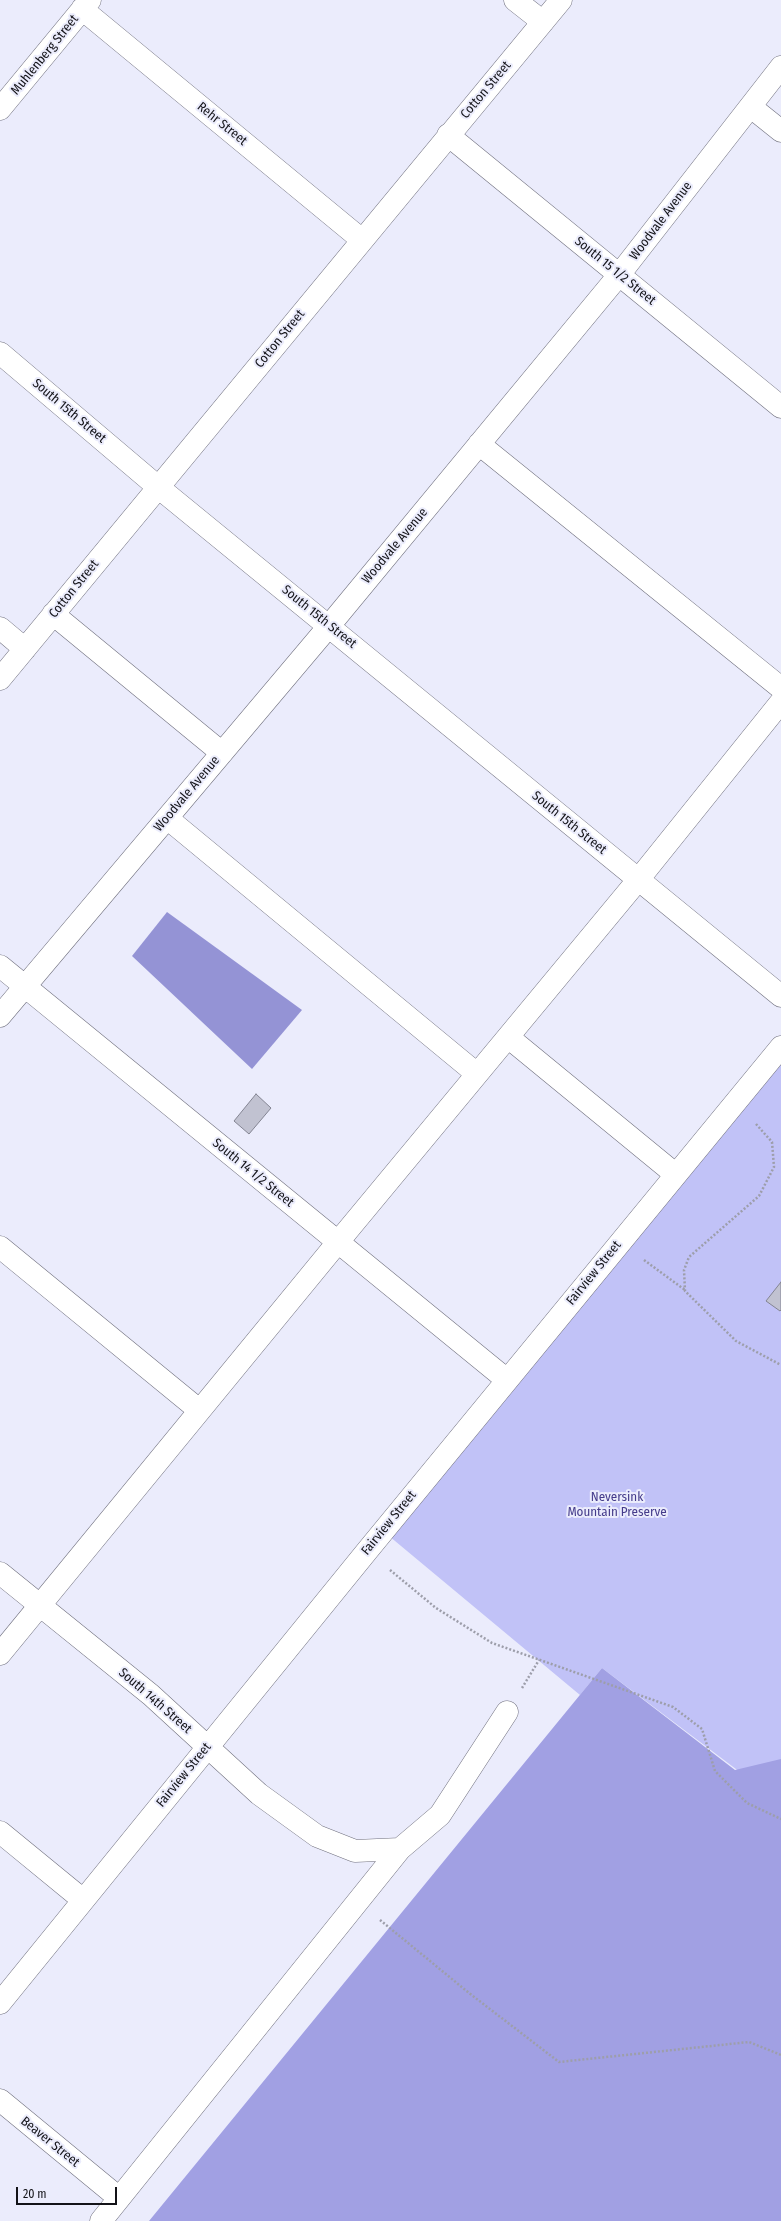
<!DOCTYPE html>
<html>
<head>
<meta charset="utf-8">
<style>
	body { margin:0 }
	#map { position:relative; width:781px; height:2221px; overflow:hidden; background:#ebecfc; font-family:"Fira Sans Condensed",sans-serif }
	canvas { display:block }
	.scale { position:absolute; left:16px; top:2187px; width:101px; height:18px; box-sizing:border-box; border:2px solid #131318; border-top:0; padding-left:5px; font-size:12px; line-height:14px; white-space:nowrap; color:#131318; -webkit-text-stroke:3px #ebecfc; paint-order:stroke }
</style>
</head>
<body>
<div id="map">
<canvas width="781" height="2221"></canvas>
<div class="scale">20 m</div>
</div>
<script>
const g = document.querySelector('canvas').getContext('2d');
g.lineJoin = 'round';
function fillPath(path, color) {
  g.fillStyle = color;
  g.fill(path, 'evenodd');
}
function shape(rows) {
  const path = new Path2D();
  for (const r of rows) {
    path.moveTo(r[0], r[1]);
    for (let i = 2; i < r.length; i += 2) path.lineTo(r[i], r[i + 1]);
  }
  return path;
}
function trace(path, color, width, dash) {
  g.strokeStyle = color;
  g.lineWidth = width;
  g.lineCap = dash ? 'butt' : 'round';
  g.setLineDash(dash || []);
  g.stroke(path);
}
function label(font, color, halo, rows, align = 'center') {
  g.font = font + ' "Fira Sans Condensed",sans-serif';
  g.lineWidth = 4;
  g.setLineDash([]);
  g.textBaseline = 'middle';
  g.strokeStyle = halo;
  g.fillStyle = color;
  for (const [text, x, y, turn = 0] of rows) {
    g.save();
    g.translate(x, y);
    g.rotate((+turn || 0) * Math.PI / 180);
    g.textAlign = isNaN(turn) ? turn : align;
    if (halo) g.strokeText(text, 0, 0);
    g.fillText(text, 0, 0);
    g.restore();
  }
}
fillPath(shape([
	[781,1047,781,1803,602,1668,580,1695,383,1531]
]), '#c1c2f7');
fillPath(shape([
	[602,1668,735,1770,781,1759,781,2221,149,2221]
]), '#a1a0e3');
fillPath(shape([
	[167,912,302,1010,252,1069,132,956]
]), '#9493d5');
const building = shape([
	[256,1094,271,1108,249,1134,234,1121,256,1094],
	[781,1282,781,1310,780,1311,766,1301,781,1282]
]);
fillPath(building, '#c1c2d1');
trace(building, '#838492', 1);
const minor = shape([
	[515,0,543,22],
	[82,9,362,240],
	[751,107,781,131],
	[0,109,90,0],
	[448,135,781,407],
	[0,353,158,487,781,996],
	[479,444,781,688],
	[53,614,222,753],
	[0,628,25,649],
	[0,679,561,0],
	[167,818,477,1074],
	[0,966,507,1380],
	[0,1016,329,626,619,275,781,67],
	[508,1037,675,1174],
	[0,1247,199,1410],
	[0,1573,151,1695,259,1794,317,1836,355,1851,400,1849],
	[0,1654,338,1242,638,880,781,702],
	[0,1832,83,1900],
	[0,2003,367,1551,781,1047],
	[0,2100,119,2198],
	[101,2221,400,1849,440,1815,507,1712]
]);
trace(minor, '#70707e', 23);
trace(shape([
	[756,1124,772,1142,774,1167,759,1196,689,1257,684,1270,685,1291,736,1341,781,1365],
	[644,1260,685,1290],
	[390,1570,436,1608,492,1643,673,1707,702,1729,715,1771,747,1803,781,1819],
	[522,1688,539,1660],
	[380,1920,469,1993,559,2062,749,2042,781,2055]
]), '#9d9eaa', 2.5, [2, 2]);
trace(minor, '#fff', 22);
label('13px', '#131318', '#ebecfc', [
	["Muhlenberg Street",45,55,-51],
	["Cotton Street",486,90,-50],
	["Rehr Street",222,124,39],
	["Woodvale Avenue",661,221,-53],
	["South 15 1/2 Street",615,271,39],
	["Cotton Street",280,339,-51],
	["South 15th Street",69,411,40],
	["Woodvale Avenue",395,546,-50],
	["Cotton Street",74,589,-51],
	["South 15th Street",319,617,39],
	["Woodvale Avenue",187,794,-50],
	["South 15th Street",569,823,39],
	["South 14 1/2 Street",253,1173,39],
	["Fairview Street",594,1273,-51],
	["Fairview Street",389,1523,-51],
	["South 14th Street",155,1701,41],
	["Fairview Street",184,1775,-51],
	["Beaver Street",50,2142,39]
]);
label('13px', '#453c8b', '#ebecfc', [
	["Neversink",617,1497],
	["Mountain Preserve",617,1512]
]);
</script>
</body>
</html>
